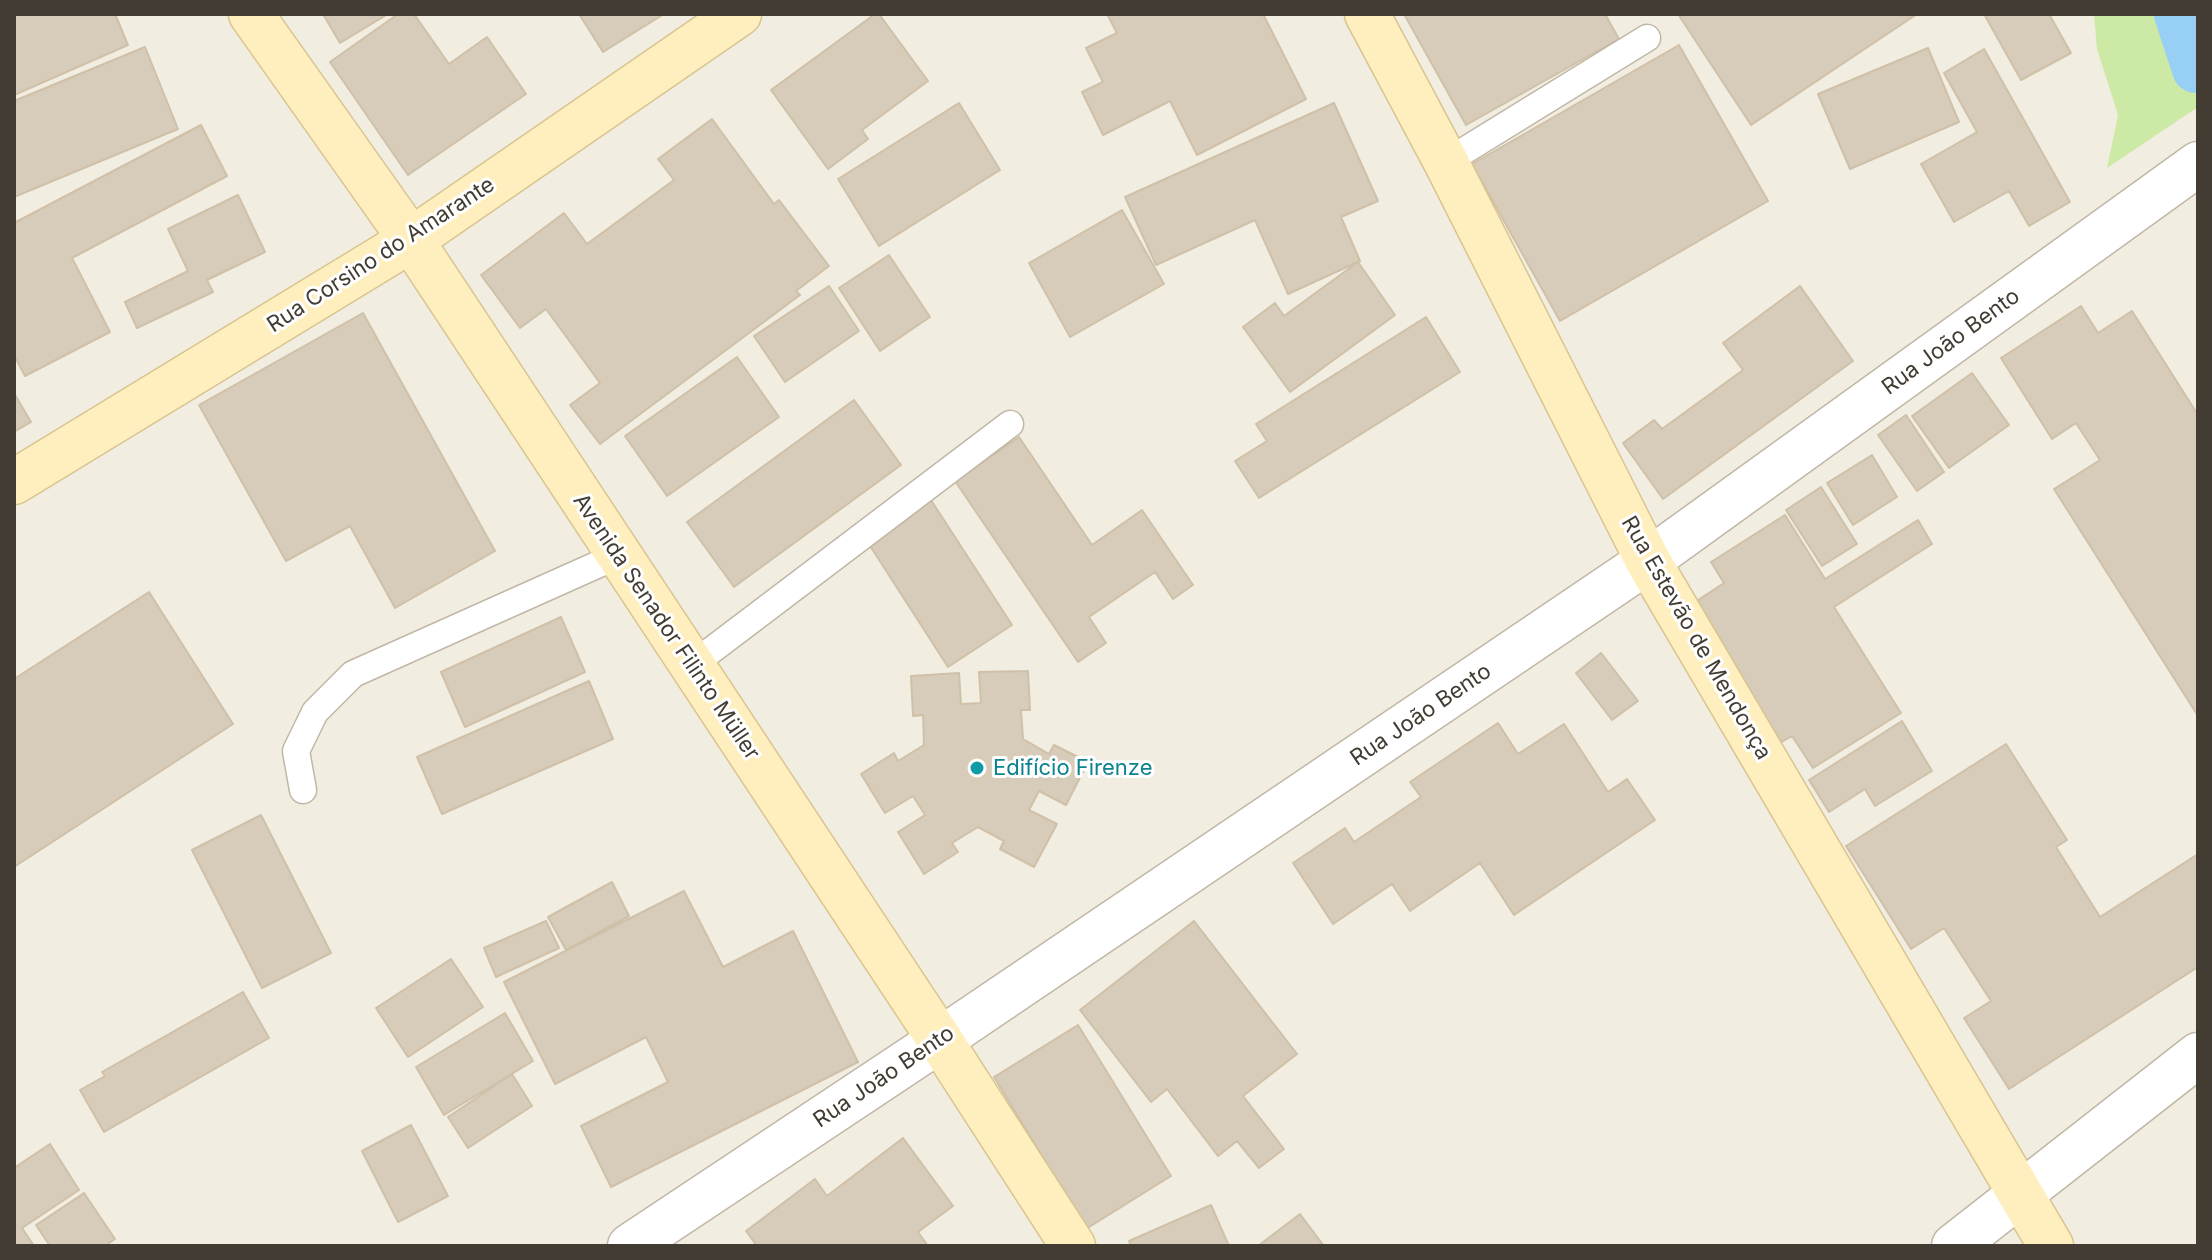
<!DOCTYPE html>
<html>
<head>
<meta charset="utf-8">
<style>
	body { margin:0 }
	#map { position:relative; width:2212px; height:1260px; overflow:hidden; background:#f2ede1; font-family:Inter,sans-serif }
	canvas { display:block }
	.frame { position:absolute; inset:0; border:16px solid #433c32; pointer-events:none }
</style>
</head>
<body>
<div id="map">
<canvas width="2212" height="1260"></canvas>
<div class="frame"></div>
</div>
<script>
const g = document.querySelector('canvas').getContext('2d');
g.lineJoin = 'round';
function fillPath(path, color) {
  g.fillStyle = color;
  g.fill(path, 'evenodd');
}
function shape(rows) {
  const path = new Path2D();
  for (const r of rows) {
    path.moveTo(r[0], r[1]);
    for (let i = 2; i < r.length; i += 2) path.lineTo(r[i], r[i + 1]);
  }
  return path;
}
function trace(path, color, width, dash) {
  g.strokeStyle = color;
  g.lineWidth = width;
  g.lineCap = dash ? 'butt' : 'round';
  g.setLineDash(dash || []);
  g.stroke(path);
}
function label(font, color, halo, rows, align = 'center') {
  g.font = font + ' Inter,sans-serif';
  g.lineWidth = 6;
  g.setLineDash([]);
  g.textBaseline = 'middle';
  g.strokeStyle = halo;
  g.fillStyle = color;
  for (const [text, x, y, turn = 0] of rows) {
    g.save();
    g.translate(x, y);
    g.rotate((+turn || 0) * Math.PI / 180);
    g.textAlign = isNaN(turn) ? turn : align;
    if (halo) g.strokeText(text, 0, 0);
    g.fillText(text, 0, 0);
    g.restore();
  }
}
fillPath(shape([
	[2094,14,2198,14,2198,107,2107,168,2118,115,2097,49]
]), '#cceaa6');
trace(shape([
	[2178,14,2196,69]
]), '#97cff5', 48);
const building = shape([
	[14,14,115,14,128,45,14,95,14,14],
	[323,14,388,14,340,43,323,14],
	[398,14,414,14,449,64,487,37,526,94,408,175,330,62,398,14],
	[579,14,664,14,603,52,579,14],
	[875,14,879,14,928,81,862,130,868,139,828,169,771,90,875,14],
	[1107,14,1263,14,1306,99,1197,155,1170,101,1103,135,1082,92,1103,82,1086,48,1117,33,1107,14],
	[1404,14,1605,14,1619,39,1466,125,1404,14],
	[1678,14,1917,14,1751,125,1678,14],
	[1984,14,2049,14,2071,53,2021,80,1984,14],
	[1679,45,1768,201,1560,321,1472,164,1679,45],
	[145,47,178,129,14,197,14,101,145,47],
	[1928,48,1959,122,1850,169,1818,94,1928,48],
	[1984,49,2070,202,2029,226,2009,191,1954,222,1921,164,1977,132,1944,73,1984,49],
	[959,103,1000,170,879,246,838,179,959,103],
	[1334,103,1378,201,1341,217,1360,261,1288,294,1255,220,1156,265,1125,197,1334,103],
	[712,119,774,204,779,200,829,266,796,291,800,295,600,444,570,405,600,383,546,309,520,328,481,275,564,213,587,244,674,180,658,159,712,119],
	[201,125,227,176,72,258,110,332,25,376,14,355,14,223,201,125],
	[238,195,265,252,207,280,213,292,137,328,125,302,188,271,168,229,238,195],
	[1122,210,1164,284,1070,337,1029,263,1122,210],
	[889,255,930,317,880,351,839,288,889,255],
	[1358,262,1395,315,1290,392,1243,327,1275,303,1284,316,1358,262],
	[829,286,859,331,785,382,754,336,829,286],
	[1800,286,1853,361,1663,499,1623,443,1654,420,1662,429,1743,370,1723,343,1800,286],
	[2081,306,2098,333,2132,311,2198,415,2198,716,2054,489,2100,460,2076,423,2052,439,2001,358,2081,306],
	[363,313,495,551,395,608,350,526,286,561,199,405,363,313],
	[1426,317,1460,372,1259,498,1235,461,1267,441,1256,424,1426,317],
	[737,357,779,417,667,496,625,436,737,357],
	[1972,373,2009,425,1949,468,1912,416,1972,373],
	[14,393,31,422,14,432,14,393],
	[854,400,901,465,734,587,687,522,854,400],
	[1906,415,1944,472,1917,491,1878,435,1906,415],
	[1019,437,1092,545,1142,510,1193,585,1173,599,1155,572,1089,617,1106,643,1078,662,955,481,1019,437],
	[1872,455,1897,497,1853,525,1827,483,1872,455],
	[1821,487,1857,544,1822,566,1786,510,1821,487],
	[929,497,1012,625,948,667,865,538,929,497],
	[1785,515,1825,579,1918,520,1932,544,1834,607,1901,713,1813,768,1792,736,1778,744,1695,602,1724,583,1711,562,1785,515],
	[149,592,233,724,14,867,14,679,149,592],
	[561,617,585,672,465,727,441,672,561,617],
	[1601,653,1638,701,1612,720,1576,673,1601,653],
	[1028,671,1030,710,1021,710,1023,739,1049,754,1054,745,1088,762,1066,805,1039,791,1029,810,1057,824,1034,867,1000,849,1004,841,978,827,952,843,958,852,924,874,898,832,925,815,913,796,885,813,861,774,894,753,898,761,924,745,923,715,913,716,911,676,959,673,961,704,981,703,979,672,1028,671],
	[589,681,613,739,442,814,417,757,589,681],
	[1902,721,1932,771,1875,806,1865,789,1829,812,1809,780,1902,721],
	[1498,723,1518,754,1564,724,1608,792,1627,779,1655,820,1514,915,1480,863,1410,911,1392,884,1333,924,1293,863,1345,828,1354,842,1421,797,1410,782,1498,723],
	[2006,744,2067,840,2056,847,2100,917,2198,854,2198,967,2009,1089,1964,1018,1991,1001,1944,928,1911,949,1846,846,2006,744],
	[261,815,331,953,262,988,192,850,261,815],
	[612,882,629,916,566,950,548,917,612,882],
	[684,891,723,967,793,931,858,1062,611,1187,581,1126,668,1082,646,1037,555,1084,504,982,684,891],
	[546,921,559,948,496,977,484,948,546,921],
	[1194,921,1297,1054,1243,1096,1284,1149,1259,1168,1237,1141,1218,1156,1167,1089,1151,1102,1080,1010,1194,921],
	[451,959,483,1007,408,1057,376,1008,451,959],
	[243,992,269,1038,104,1132,80,1090,105,1076,102,1072,243,992],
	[505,1013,533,1061,444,1115,416,1067,505,1013],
	[1078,1025,1171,1176,1086,1229,994,1077,1078,1025],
	[512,1074,532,1106,468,1148,448,1117,512,1074],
	[411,1125,448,1196,398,1222,362,1151,411,1125],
	[903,1138,953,1206,918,1232,928,1246,757,1246,746,1231,815,1179,827,1196,903,1138],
	[50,1144,79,1190,22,1228,34,1246,14,1246,14,1168,50,1144],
	[84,1193,115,1239,105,1246,50,1246,36,1225,84,1193],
	[1211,1205,1229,1246,1131,1246,1129,1241,1211,1205],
	[1300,1214,1324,1246,1258,1246,1300,1214]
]);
fillPath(building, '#d7cbb9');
trace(building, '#cfc0a8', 2);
const lane = shape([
	[1446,162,1647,38],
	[692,665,1010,424],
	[303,790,296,751,315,712,353,674,619,555]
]);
const street = shape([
	[630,1246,940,1040,1648,561,2198,164],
	[1954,1246,2198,1055]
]);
const secondary = shape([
	[251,14,411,240,940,1040,1073,1246],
	[1367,14,1446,162,1648,561,2051,1246],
	[14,482,411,240,739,14]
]);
trace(lane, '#c0b7a6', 29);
trace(street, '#c0b7a6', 47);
trace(secondary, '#d8c48f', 47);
trace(lane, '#fff', 26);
trace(street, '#fff', 44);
trace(secondary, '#ffefbe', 44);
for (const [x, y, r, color] of [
	[977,768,8,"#0f9aa8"]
]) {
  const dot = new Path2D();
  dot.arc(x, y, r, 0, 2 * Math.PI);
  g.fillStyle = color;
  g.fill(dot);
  trace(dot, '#fff', 3);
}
label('22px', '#433c32', '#fff', [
	["Rua Corsino do Amarante",381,255,-33],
	["Rua João Bento",1951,342,-36],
	["Avenida Senador Filinto Müller",666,627,56],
	["Rua Estevão de Mendonça",1696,638,60],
	["Rua João Bento",1421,715,-34],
	["Rua João Bento",884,1077,-34]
]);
label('22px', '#0d838f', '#fff', [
	["Edifício Firenze",993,768]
], 'left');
</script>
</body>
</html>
